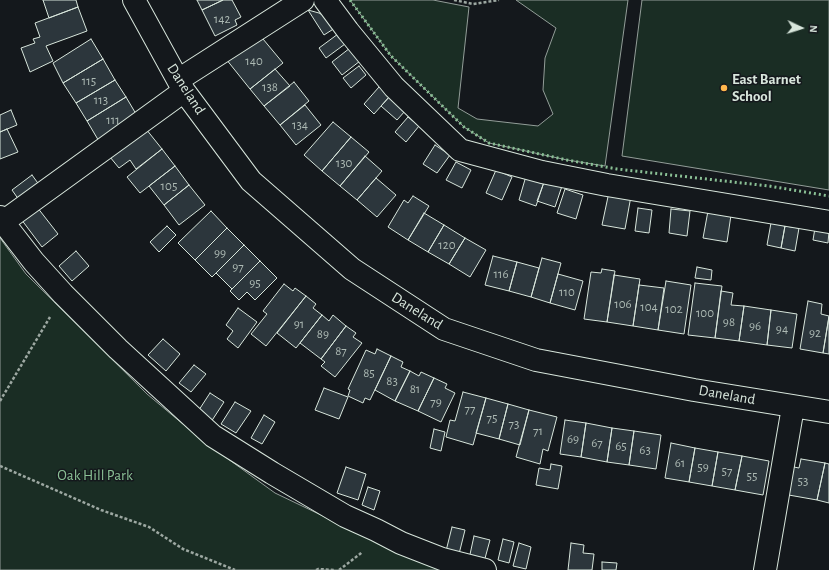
<!DOCTYPE html>
<html>
<head>
<meta charset="utf-8">
<style>
	body { margin:0 }
	#map { position:relative; width:829px; height:570px; overflow:hidden; background:#14181c; font-family:"Alegreya Sans",sans-serif }
	canvas { display:block }
	.north { position:absolute; left:781px; top:8px; width:40px; height:40px; -webkit-text-stroke:3px #14181c; paint-order:stroke; rotate:94deg; font-size:11px; font-weight:700; line-height:16px; text-align:center; color:#d8e6dc }
	.north::after { content:''; display:block; margin:auto; width:14px; height:18px; background:#d8e6dc; clip-path:polygon(50% 0,100% 100%,50% 72%,0 100%) }
</style>
</head>
<body>
<div id="map">
<canvas width="829" height="570"></canvas>
<div class="north">N</div>
</div>
<script>
const g = document.querySelector('canvas').getContext('2d');
g.lineJoin = 'round';
function fillPath(path, color) {
  g.fillStyle = color;
  g.fill(path, 'evenodd');
}
function shape(rows) {
  const path = new Path2D();
  for (const r of rows) {
    path.moveTo(r[0], r[1]);
    for (let i = 2; i < r.length; i += 2) path.lineTo(r[i], r[i + 1]);
  }
  return path;
}
function trace(path, color, width, dash) {
  g.strokeStyle = color;
  g.lineWidth = width;
  g.lineCap = dash ? 'butt' : 'round';
  g.setLineDash(dash || []);
  g.stroke(path);
}
function label(font, color, halo, rows, align = 'center') {
  g.font = font + ' "Alegreya Sans",sans-serif';
  g.lineWidth = 3;
  g.setLineDash([]);
  g.textBaseline = 'middle';
  g.strokeStyle = halo;
  g.fillStyle = color;
  for (const [text, x, y, turn = 0] of rows) {
    g.save();
    g.translate(x, y);
    g.rotate((+turn || 0) * Math.PI / 180);
    g.textAlign = isNaN(turn) ? turn : align;
    if (halo) g.strokeText(text, 0, 0);
    g.fillText(text, 0, 0);
    g.restore();
  }
}
const green = shape([
	[350,0,433,0,469,7,458,108,477,119,538,126,553,114,543,90,545,58,556,28,516,0,628,0,605,166,567,160,489,143,464,127,391,56,350,0],
	[642,0,829,0,829,190,622,156,642,0],
	[0,238,26,274,147,394,202,440,275,493,346,527,455,570,0,570,0,238]
]);
fillPath(green, '#1a2d24');
trace(green, '#939e99', 1);
const building = shape([
	[43,0,76,0,78,7,49,18,43,0],
	[197,0,223,0,202,10,197,0],
	[223,0,232,0,241,17,235,20,237,25,215,36,202,10,223,0],
	[78,7,87,31,46,46,53,61,30,72,21,48,35,43,33,39,40,37,35,23,78,7],
	[308,10,319,13,328,18,335,28,324,35,308,10],
	[258,33,283,63,250,89,226,59,258,33],
	[338,34,345,44,326,58,319,48,338,34],
	[91,39,103,59,63,83,53,63,91,39],
	[350,48,360,61,342,75,332,62,350,48],
	[103,59,115,80,76,103,63,83,103,59],
	[359,66,366,75,351,88,343,78,359,66],
	[275,69,290,86,264,106,250,89,275,69],
	[115,80,126,97,87,121,76,103,115,80],
	[294,82,309,101,280,125,264,106,294,82],
	[379,87,390,96,374,114,364,104,379,87],
	[390,96,405,111,397,120,381,106,390,96],
	[126,97,139,119,100,143,87,121,126,97],
	[305,105,321,125,296,145,280,125,305,105],
	[11,110,17,125,0,132,0,115,11,110],
	[408,117,419,126,406,142,395,132,408,117],
	[333,122,351,137,322,171,304,155,333,122],
	[7,129,18,152,0,159,0,132,7,129],
	[146,129,162,149,136,169,130,160,119,168,110,157,146,129],
	[351,137,369,152,340,186,322,171,351,137],
	[435,145,450,155,437,173,423,164,435,145],
	[162,149,175,166,140,193,127,177,162,149],
	[365,156,382,171,357,200,340,186,365,156],
	[456,162,471,170,462,188,446,180,456,162],
	[175,166,189,185,164,205,149,186,175,166],
	[496,170,512,177,502,200,486,193,496,170],
	[32,175,40,186,19,200,12,190,32,175],
	[526,176,544,182,536,206,519,200,526,176],
	[546,177,563,183,555,207,537,201,546,177],
	[376,178,396,195,377,217,357,200,376,178],
	[189,185,205,205,179,225,164,205,189,185],
	[565,189,583,195,576,219,557,213,565,189],
	[609,192,631,196,625,229,602,225,609,192],
	[413,196,429,206,408,240,388,227,404,200,408,203,413,196],
	[37,207,58,234,42,247,21,219,37,207],
	[638,208,652,210,649,233,635,231,638,208],
	[671,209,690,211,687,236,669,233,671,209],
	[211,211,227,228,195,260,178,243,211,211],
	[708,211,731,215,727,242,703,238,708,211],
	[424,213,444,225,428,252,408,240,424,213],
	[771,223,785,226,781,248,767,245,771,223],
	[444,225,465,238,449,264,428,252,444,225],
	[167,226,176,235,159,252,150,242,167,226],
	[785,226,799,228,795,251,781,248,785,226],
	[227,228,244,245,212,277,195,260,227,228],
	[815,228,829,231,828,243,813,240,815,228],
	[465,238,486,250,470,277,449,264,465,238],
	[244,245,260,261,232,289,216,273,244,245],
	[76,251,89,266,72,281,59,266,76,251],
	[493,256,517,262,509,291,485,285,493,256],
	[542,258,561,263,550,303,531,297,542,258],
	[260,261,277,278,255,300,247,292,239,300,230,291,260,261],
	[517,262,539,268,531,297,509,291,517,262],
	[697,267,712,270,711,280,695,278,697,267],
	[602,269,615,271,607,322,584,319,591,272,601,273,602,269],
	[558,274,583,281,575,310,550,303,558,274],
	[614,275,640,279,633,326,607,322,614,275],
	[666,281,691,285,684,334,658,330,666,281],
	[695,283,722,286,715,338,688,335,695,283],
	[284,284,293,291,295,288,306,296,266,346,251,334,267,314,263,311,284,284],
	[639,285,664,288,658,330,633,326,639,285],
	[721,291,733,293,731,305,744,306,739,341,715,338,721,291],
	[306,296,316,304,313,308,322,315,296,348,277,333,306,296],
	[808,301,822,304,821,314,829,316,823,353,800,349,808,301],
	[744,306,771,310,767,345,739,341,744,306],
	[238,308,257,322,238,348,227,339,233,331,226,325,238,308],
	[771,310,797,314,792,348,767,345,771,310],
	[322,315,329,321,333,315,346,326,321,359,300,343,322,315],
	[829,317,829,354,823,353,829,317],
	[346,326,356,333,353,337,362,343,335,377,321,366,325,362,321,359,346,326],
	[163,339,180,354,166,371,148,355,163,339],
	[377,349,391,356,370,400,365,398,363,403,348,396,350,390,348,389,366,350,375,354,377,349],
	[391,356,403,362,401,367,410,371,395,401,375,390,391,356],
	[194,365,206,374,191,392,179,383,194,365],
	[410,371,419,376,421,372,434,378,418,411,395,401,410,371],
	[434,378,447,384,445,388,455,393,441,422,418,411,434,378],
	[324,388,348,397,339,419,315,410,324,388],
	[463,392,486,398,473,445,446,437,450,420,455,421,463,392],
	[210,393,224,402,211,422,197,413,210,393],
	[486,398,508,404,499,439,476,433,486,398],
	[235,402,251,411,236,433,221,424,235,402],
	[508,404,529,410,520,445,499,439,508,404],
	[529,410,557,417,548,451,543,449,540,464,516,457,529,410],
	[264,415,275,422,262,444,251,438,264,415],
	[565,420,586,423,581,457,560,454,565,420],
	[586,423,612,428,607,462,581,457,586,423],
	[612,428,634,431,629,465,607,462,612,428],
	[434,429,445,432,441,451,430,448,434,429],
	[634,431,661,435,656,469,629,465,634,431],
	[671,443,695,448,689,482,665,478,671,443],
	[695,448,718,452,712,486,689,482,695,448],
	[718,452,742,456,735,490,712,486,718,452],
	[742,456,769,461,763,495,735,490,742,456],
	[801,459,825,463,817,500,783,494,789,466,799,468,801,459],
	[825,463,829,464,829,503,817,500,825,463],
	[551,464,562,466,558,489,536,485,539,468,550,470,551,464],
	[346,467,366,474,358,500,337,493,346,467],
	[368,487,380,491,374,510,362,505,368,487],
	[452,527,465,530,459,554,446,551,452,527],
	[474,536,490,540,484,562,469,559,474,536],
	[503,539,514,542,509,563,498,560,503,539],
	[519,543,531,547,526,569,513,566,519,543],
	[571,543,584,545,583,553,594,554,592,570,568,570,571,543],
	[602,562,617,563,616,570,602,570,602,562]
]);
fillPath(building, '#2c363c');
trace(building, '#d8e6dc', 1);
const minor = shape([
	[134,0,184,91,251,181,352,269,444,329,536,360,694,390,829,412],
	[325,0,348,31,394,87,460,150,542,172,607,185,829,222],
	[178,80,303,0],
	[0,217,3,222,184,91],
	[3,222,34,262,63,294,118,349,213,436,272,473,345,516,376,530,401,543,442,559,485,570],
	[765,570,793,407]
]);
trace(minor, '#d8e6dc', 24);
trace(shape([
	[454,0,473,4,499,0],
	[0,401,50,317],
	[0,466,101,510,149,527,183,549,235,570],
	[316,570,318,569,334,570],
	[339,570,360,554,362,552]
]), '#9da8a2', 2.5, [3, 2]);
trace(minor, '#14181c', 22);
trace(shape([
	[350,0,391,56,464,127,489,143,567,160,617,169,769,186,829,196]
]), '#8ac095', 3, [2, 3]);
for (const [x, y, r, color] of [
	[724,88,4,"#ffb74d"]
]) {
  const dot = new Path2D();
  dot.arc(x, y, r, 0, 2 * Math.PI);
  g.fillStyle = color;
  g.fill(dot);
  trace(dot, '#14181c', 1.5);
}
label('13px', '#adbab4', null, [
	["142",222,19],
	["140",254,61],
	["115",89,81],
	["138",270,87],
	["113",101,100],
	["111",113,120],
	["134",300,125],
	["130",344,163],
	["105",169,186],
	["120",447,245],
	["99",220,253],
	["97",238,267],
	["116",501,274],
	["95",255,283],
	["110",567,292],
	["106",623,304],
	["104",649,307],
	["102",674,309],
	["100",705,313],
	["98",729,322],
	["91",299,324],
	["96",755,326],
	["94",782,329],
	["92",815,333],
	["89",323,334],
	["87",341,351],
	["85",369,373],
	["83",392,381],
	["81",415,389],
	["79",436,402],
	["77",470,409],
	["75",492,418],
	["73",514,424],
	["71",538,431],
	["69",573,439],
	["67",597,443],
	["65",621,446],
	["63",645,450],
	["61",680,463],
	["59",703,467],
	["57",727,471],
	["55",752,476],
	["53",803,481]
]);
label('bold 15px', '#d8e6dc', '#14181c', [
	["East Barnet",732,79],
	["School",732,96]
], 'left');
label('15px', '#d8e6dc', '#14181c', [
	["Daneland",186,89,57],
	["Daneland",417,311,32],
	["Daneland",727,395,10]
]);
label('15px', '#8ac095', '#14181c', [
	["Oak Hill Park",95,475]
]);
</script>
</body>
</html>
